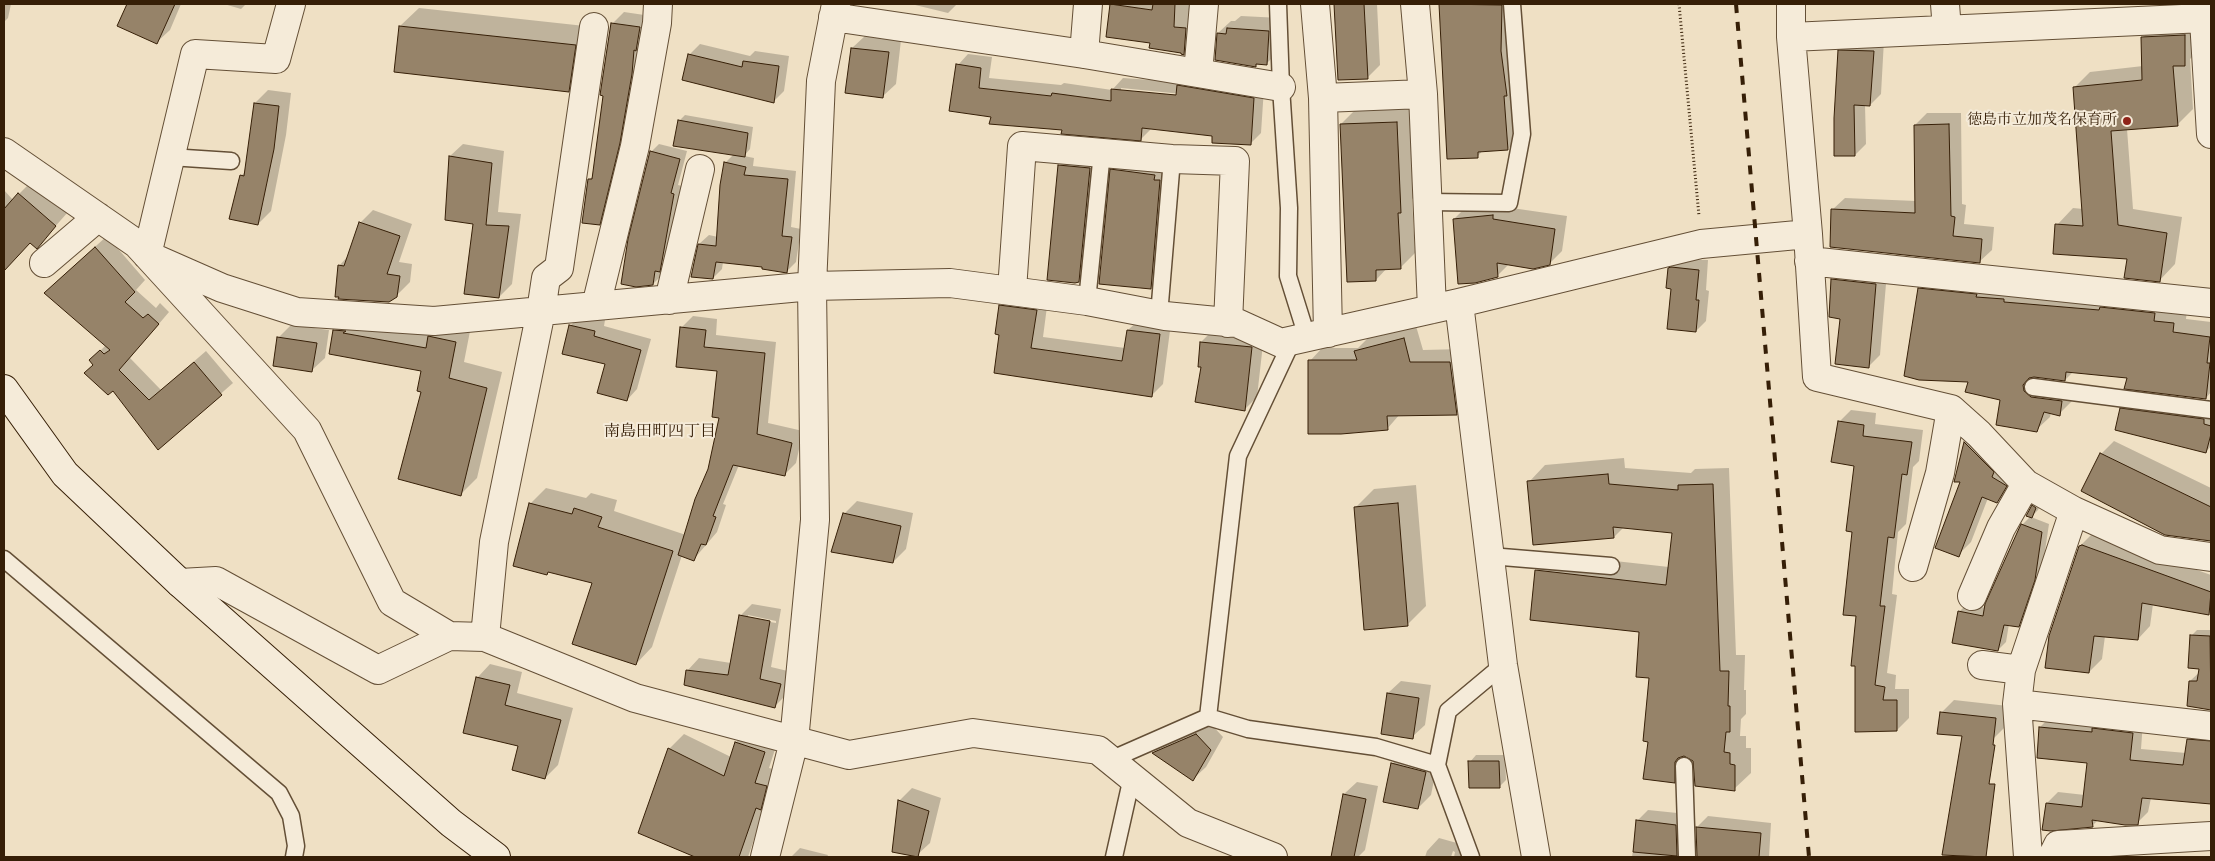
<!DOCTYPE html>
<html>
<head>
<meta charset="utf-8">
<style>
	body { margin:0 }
	#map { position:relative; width:2215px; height:861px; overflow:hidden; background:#efe0c4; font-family:Vollkorn,serif }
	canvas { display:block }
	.frame { position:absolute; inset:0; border:5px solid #361f07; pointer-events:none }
</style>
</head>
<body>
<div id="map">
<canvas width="2215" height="861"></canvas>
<div class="frame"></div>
</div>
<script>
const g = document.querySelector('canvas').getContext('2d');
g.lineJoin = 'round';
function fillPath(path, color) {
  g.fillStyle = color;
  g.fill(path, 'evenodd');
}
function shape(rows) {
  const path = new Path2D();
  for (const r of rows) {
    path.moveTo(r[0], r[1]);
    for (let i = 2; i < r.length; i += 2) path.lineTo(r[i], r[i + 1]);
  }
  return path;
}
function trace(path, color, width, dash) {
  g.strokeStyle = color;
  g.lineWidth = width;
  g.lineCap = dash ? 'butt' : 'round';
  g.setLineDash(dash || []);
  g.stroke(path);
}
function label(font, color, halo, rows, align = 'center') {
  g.font = font + ' Vollkorn,"Noto Serif JP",serif';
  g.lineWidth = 4;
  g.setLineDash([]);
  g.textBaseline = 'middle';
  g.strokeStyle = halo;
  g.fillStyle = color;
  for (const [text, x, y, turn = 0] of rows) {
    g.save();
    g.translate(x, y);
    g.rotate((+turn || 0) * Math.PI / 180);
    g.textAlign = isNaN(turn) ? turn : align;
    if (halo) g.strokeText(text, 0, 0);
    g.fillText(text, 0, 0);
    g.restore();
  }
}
fillPath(shape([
	[4,4,11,4,8,18,4,22],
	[128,4,181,4,170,30,157,42,119,26],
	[224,4,246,4,241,9],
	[911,4,957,4,948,13],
	[1104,4,1194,4,1199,38,1183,54,1152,42,1111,6],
	[1335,4,1377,4,1380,65,1367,78,1339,79],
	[1440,4,1516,4,1522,134,1508,149,1483,150,1478,156,1448,158],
	[419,8,594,27,587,72,568,90,400,26],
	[624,12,651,16,611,212,599,224,590,179,594,175,612,24],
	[1241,16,1281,18,1279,51,1266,64,1258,63,1255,66,1218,33,1231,21,1235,21],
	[2201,19,2201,48,2190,59,2193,109,2177,125,2127,129,2133,209,2182,217,2175,264,2159,281,2129,257,2057,225,2073,208,2083,209,2074,88,2090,72,2143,66,2143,37,2159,21],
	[865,36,901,40,896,84,883,96,852,48],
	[1850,40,1884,40,1881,94,1870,105,1865,105,1866,144,1855,155,1839,51],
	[700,44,750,56,755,51,789,56,784,91,773,102,689,55],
	[968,54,992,57,989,78,1061,85,1064,83,1112,90,1123,78,1264,88,1261,133,1250,144,1213,135,1152,128,1141,139,1063,129,992,116,958,65],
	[1121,88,1182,94,1182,96,1121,91],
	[268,90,291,93,286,135,271,211,258,224,241,176,246,171,255,103],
	[1412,107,1416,196,1412,199,1415,253,1400,268,1387,268,1376,280,1341,124,1356,109],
	[1927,113,1961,113,1962,204,1966,205,1964,224,1994,227,1992,250,1979,262,1832,210,1845,198,1916,201,1915,125],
	[685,115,753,127,750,149,744,156,754,158,753,166,796,171,791,227,801,229,796,262,787,271,763,266,723,262,722,269,713,278,699,244,709,235,718,237,725,163,734,154,679,121],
	[463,144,504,151,498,212,521,214,512,284,499,297,450,156],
	[659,144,687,151,678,185,682,186,667,263,662,268,661,276,653,284,651,152],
	[1072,153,1102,155,1091,268,1078,281,1060,165],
	[1124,157,1167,163,1163,275,1151,287,1112,170],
	[32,181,68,212,37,247,30,242,4,269,4,190,13,200],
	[1467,206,1505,207,1567,216,1562,251,1549,264,1509,264,1497,276,1454,219],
	[373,210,412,224,399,262,412,264,410,282,397,295,339,266,348,256,360,223],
	[107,236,145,280,136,290,156,308,160,303,169,312,130,358,161,390,206,351,233,383,159,448,91,360,106,345,57,281],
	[1679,259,1708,260,1706,290,1709,291,1706,321,1696,331,1673,288,1669,269],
	[1844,268,1887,272,1880,355,1868,367,1842,318,1832,280],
	[1932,276,2187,310,2186,319,2211,322,2211,392,2206,398,2128,377,2073,372,2065,380,2038,377,2040,382,2074,388,2072,401,2059,414,2051,412,2050,417,2036,430,2001,400,1970,380,1919,289],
	[1012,294,1048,299,1043,337,1125,348,1128,330,1140,319,1171,323,1163,384,1151,396,995,372,1000,334,1000,306],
	[350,315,471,326,464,362,502,372,477,478,461,494,423,370,334,331],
	[581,315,605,320,604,326,651,339,637,389,627,400,607,363,570,326],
	[693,316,717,319,716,335,776,342,768,423,803,431,796,463,784,475,739,465,723,504,726,505,717,532,694,559,682,555,652,647,636,664,594,582,530,504,546,488,586,498,591,493,617,500,614,511,686,535,709,469,721,417,718,370,681,328],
	[291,325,329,330,325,358,312,370,278,338],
	[1416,326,1423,350,1463,349,1469,401,1456,414,1400,414,1387,429,1310,361,1322,348,1358,348,1368,338],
	[1214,329,1264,335,1257,397,1244,410,1202,366,1201,342],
	[2134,396,2211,406,2211,446,2206,452,2121,409],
	[1851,410,1876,413,1875,424,1923,430,1919,461,1913,467,1906,524,1898,532,1892,594,1897,595,1887,673,1896,675,1895,689,1909,689,1909,718,1897,730,1856,730,1857,615,1854,531,1856,465,1839,422],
	[1978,430,2019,473,2010,489,1997,502,1988,498,1971,542,1958,555,1962,481,1955,481,1965,442],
	[2114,441,2211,488,2211,540,2165,534,2101,454],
	[1624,458,1625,468,1691,473,1695,469,1729,468,1736,655,1745,655,1744,690,1746,690,1746,714,1741,719,1740,736,1746,736,1746,748,1751,748,1751,773,1734,789,1691,759,1691,765,1674,782,1649,741,1650,677,1641,631,1536,571,1552,554,1669,567,1674,532,1624,527,1614,537,1529,482,1545,465],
	[1416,485,1426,606,1407,625,1356,507,1374,489],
	[2039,500,2042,501,2038,510,2031,517,2049,524,2042,571,2026,617,2018,625,2009,624,2006,642,1998,650,1959,612,1967,604,1986,608,2023,524,2031,516,2033,506],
	[857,501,913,513,906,549,893,562,845,513],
	[2093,533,2211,575,2211,611,2208,614,2153,604,2150,626,2138,639,2105,636,2102,659,2089,672,2080,546],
	[752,604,781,609,771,667,792,672,787,694,775,706,688,670,699,658,731,663,740,616],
	[748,615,776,621,776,623,748,618],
	[2197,630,2211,630,2211,665,2207,669,2211,669,2211,709,2188,705,2190,681,2204,668,2191,636],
	[490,664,522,672,517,693,573,708,558,765,545,778,520,745,464,732,478,677],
	[1401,681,1431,685,1425,725,1412,737,1388,693],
	[1954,700,2008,706,2006,726,1993,739,1941,713],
	[2051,716,2143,722,2141,749,2186,753,2188,740,2199,729,2211,730,2211,803,2151,798,2148,812,2137,823,2098,820,2092,826,2047,803,2058,792,2085,795,2089,762,2040,727],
	[1209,722,1223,737,1206,767,1193,779,1154,752,1166,740],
	[751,727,779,737,769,768,781,771,767,801,748,857,698,857,640,832,669,749,684,734,731,757,736,742],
	[1405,751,1438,760,1431,795,1418,808,1392,764],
	[1476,755,1505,755,1506,780,1500,786,1470,762],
	[1357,782,1378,786,1365,850,1358,857,1332,857,1344,794],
	[912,788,941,798,930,843,917,855,899,801],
	[1648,810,1687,814,1693,855,1698,856,1697,827,1708,816,1771,823,1769,857,1632,857,1637,821],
	[1439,838,1464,845,1461,857,1454,857,1455,852,1453,851,1451,857,1425,857,1427,851],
	[2107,847,2108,857,2073,857],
	[800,848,828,855,827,857,791,857]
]), '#0003');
const building = shape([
	[127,4,175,4,157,44,117,26,127,4],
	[1110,4,1152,10,1153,4,1175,4,1174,27,1186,28,1184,55,1181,54,1181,53,1149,48,1150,43,1106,37,1110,4],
	[1334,4,1364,4,1368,79,1338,80,1334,4],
	[1439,4,1502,5,1501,51,1507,96,1504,96,1508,150,1478,152,1478,158,1447,159,1439,4],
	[611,23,640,27,636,51,634,50,632,74,620,143,600,225,582,223,588,179,592,179,603,96,600,95,611,23],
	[399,26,576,45,569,92,394,72,399,26],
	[1227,28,1269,31,1267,65,1256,64,1256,67,1215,60,1217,33,1226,34,1227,28],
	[2185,35,2185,66,2173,66,2178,126,2111,131,2118,225,2167,233,2160,282,2124,278,2127,259,2053,254,2055,224,2083,226,2073,87,2142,80,2141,37,2185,35],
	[851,48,889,52,883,98,845,93,851,48],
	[1838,50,1874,51,1870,106,1854,105,1855,156,1834,156,1834,118,1838,50],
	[688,54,742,67,743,61,779,66,774,103,682,80,688,54],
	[956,64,981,68,979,88,1051,96,1052,93,1111,101,1111,89,1176,95,1177,85,1254,98,1251,145,1212,143,1212,136,1142,128,1141,141,1061,134,1062,130,989,124,991,117,949,111,956,64],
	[254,103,279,106,274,149,258,225,229,219,240,175,244,176,254,103],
	[678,120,748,133,745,157,673,146,678,120],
	[1397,122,1401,213,1398,213,1401,269,1376,270,1376,281,1347,282,1340,124,1397,122],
	[1949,124,1951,216,1955,217,1953,236,1982,239,1980,263,1830,247,1831,209,1915,213,1914,125,1949,124],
	[650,151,680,159,671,193,674,194,660,272,655,271,653,285,636,287,621,284,628,239,650,151],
	[449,156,492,163,486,225,509,226,499,298,464,294,473,224,445,220,449,156],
	[724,162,746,167,744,175,788,179,782,236,792,237,787,273,762,269,762,267,716,262,713,279,691,277,698,244,716,246,720,185,724,162],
	[1058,165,1090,168,1079,282,1075,283,1047,280,1058,165],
	[1110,169,1155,175,1154,180,1160,180,1151,289,1099,284,1110,169],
	[18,193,56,226,37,249,30,243,4,271,4,209,18,193],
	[1493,215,1493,219,1555,229,1550,265,1533,269,1497,263,1498,277,1475,283,1458,284,1453,219,1493,215],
	[359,222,400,236,387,274,400,276,397,297,389,302,338,299,339,297,335,297,338,265,344,266,359,222],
	[95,247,135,292,125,302,143,318,148,314,159,324,119,370,149,400,194,362,222,395,158,450,113,391,108,395,84,373,93,365,89,360,100,350,104,354,110,350,44,293,95,247],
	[1671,267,1699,270,1696,300,1699,300,1696,332,1667,329,1671,289,1666,288,1668,268,1671,267],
	[1831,279,1876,284,1869,368,1835,364,1840,319,1829,317,1831,279],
	[1918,288,1977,294,1976,297,2004,299,2004,302,2099,310,2100,307,2155,313,2154,321,2174,323,2173,332,2210,337,2207,363,2210,363,2206,399,2124,389,2127,378,2066,372,2065,381,2034,377,2029,378,2023,385,2024,391,2031,397,2062,401,2060,416,2044,412,2037,432,1996,425,2000,400,1965,392,1968,382,1919,380,1904,376,1918,288],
	[999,305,1037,310,1031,348,1122,361,1127,330,1160,334,1152,397,994,373,999,335,995,334,999,305],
	[569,325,595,331,594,336,641,350,627,401,597,393,605,364,562,354,569,325],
	[680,327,706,330,704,347,765,353,757,434,792,443,785,476,733,465,713,516,716,517,706,545,701,544,694,561,678,555,695,499,708,469,719,418,712,417,717,371,676,367,680,327],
	[333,330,346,331,343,333,426,348,428,336,456,342,449,378,487,388,461,496,398,479,421,392,417,391,421,371,329,354,333,330],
	[277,337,317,343,312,372,273,366,277,337],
	[1404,338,1410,362,1450,362,1457,415,1387,416,1388,430,1341,434,1308,434,1308,360,1357,360,1354,351,1404,338],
	[1200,342,1252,347,1245,411,1195,402,1201,367,1198,367,1200,342],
	[2120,408,2204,419,2204,424,2211,426,2211,434,2206,453,2115,430,2120,408],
	[1838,421,1864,425,1863,436,1912,442,1907,475,1902,474,1894,538,1888,537,1880,606,1885,606,1875,685,1885,687,1883,700,1897,700,1897,731,1855,732,1855,666,1851,666,1856,616,1843,615,1852,532,1846,531,1854,466,1831,462,1838,421],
	[1964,442,1994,472,1992,477,2007,486,1997,503,1982,497,1959,557,1935,548,1960,482,1954,482,1964,442],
	[2100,453,2211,507,2211,541,2165,535,2081,491,2100,453],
	[1608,474,1609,484,1678,490,1678,485,1713,484,1720,671,1729,671,1728,706,1730,706,1730,732,1726,732,1724,752,1730,753,1730,764,1735,765,1735,791,1695,786,1693,761,1684,756,1678,758,1675,762,1675,783,1643,779,1648,742,1643,741,1649,678,1636,677,1639,632,1530,620,1535,570,1666,585,1672,533,1613,527,1614,538,1533,545,1527,481,1608,474],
	[529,503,572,514,574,508,602,517,598,527,673,551,636,665,572,644,592,583,548,572,547,575,513,566,529,503],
	[1398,503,1408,626,1364,630,1354,507,1398,503],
	[2032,505,2036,508,2032,518,2026,516,2032,505],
	[843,513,901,526,893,563,831,552,843,513],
	[2021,524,2042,532,2035,580,2019,627,2004,625,1998,651,1952,643,1958,611,1983,616,1985,604,2021,524],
	[2082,545,2211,592,2209,615,2142,603,2138,640,2094,636,2089,673,2045,668,2049,636,2079,546,2082,545],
	[739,615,770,621,760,679,781,684,775,708,684,685,686,670,728,675,739,615],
	[2190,635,2210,636,2211,710,2187,706,2189,681,2197,681,2199,669,2188,668,2190,635],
	[476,677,510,685,505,705,561,720,545,779,512,770,518,746,463,733,476,677],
	[1387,693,1419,698,1413,739,1381,734,1387,693],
	[1940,712,1996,718,1993,745,1995,745,1989,784,1995,784,1986,857,1942,855,1962,736,1937,734,1940,712],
	[2039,727,2092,732,2092,728,2133,733,2130,760,2183,765,2187,739,2211,741,2211,804,2142,798,2138,825,2125,825,2092,820,2093,827,2051,831,2042,830,2046,803,2082,807,2087,763,2037,758,2039,727],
	[1196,734,1211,750,1193,781,1152,753,1196,734],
	[735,742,765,752,755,783,767,786,761,810,756,808,739,857,695,857,638,833,668,748,724,776,735,742],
	[1468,761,1499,761,1500,788,1469,788,1468,761],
	[1391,763,1426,772,1418,809,1383,802,1391,763],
	[1343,794,1366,799,1354,857,1331,857,1343,794],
	[898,800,929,811,918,857,892,852,898,800],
	[1636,820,1676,825,1677,856,1633,852,1636,820],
	[1696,827,1761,833,1759,857,1697,857,1696,827]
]);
fillPath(building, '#968369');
trace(building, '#361f07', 1);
const lane = shape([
	[1278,4,1281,87,1289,208,1288,276,1307,337],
	[170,157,231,161],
	[1428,202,1509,203,1522,134,1512,4],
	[1087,301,1102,152],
	[1159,315,1172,159],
	[2033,387,2211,410],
	[1490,556,1611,566],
	[4,559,279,793,291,816,296,846,294,857],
	[1208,717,1248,729,1376,747,1437,765,1471,857],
	[1110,760,1208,717,1238,456,1292,341],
	[1437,765,1448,711,1503,665],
	[1684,766,1687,857],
	[1114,857,1132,777]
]);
const street = shape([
	[291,4,276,59,195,54,147,255,222,288,297,312,434,321,812,286,950,283,1087,301,1165,316,1237,323,1281,343,1459,303,1701,244,1808,234],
	[1315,4,1323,98,1328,333],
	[1415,4,1423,94,1432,309],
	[1791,4,1791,37,1808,234,1817,377,1951,409,1979,434,2026,484,2074,511,2160,550,2211,557],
	[1945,4,1947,30],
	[2203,4,2211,134],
	[833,17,1084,54,1281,87],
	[1791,37,2204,18],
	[1084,54,1088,4],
	[1198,73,1204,4],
	[1323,98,1423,94],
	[4,152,137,244,307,430,392,602,449,636,485,637,635,698,849,755,973,733,1098,750,1188,823,1273,857],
	[1809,261,2211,303],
	[44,263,98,217],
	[1012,290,1022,146,1172,159,1235,161,1228,323],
	[669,300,700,169],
	[1459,303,1503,665,1536,857],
	[596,306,635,146,657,23,658,4],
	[1913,567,1940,473,1951,409],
	[180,583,216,581,378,670,449,636],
	[1972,596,2001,528,2026,484],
	[485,637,494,542,541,311,546,278,559,268,594,27],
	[1982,665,2021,670],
	[2017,704,2211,726],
	[765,857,794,741,815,520,812,286,821,81,836,4],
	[2028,857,2017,704,2021,670,2074,511],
	[2052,857,2058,845,2211,836]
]);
const secondary = shape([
	[4,389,65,474,180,583,451,823,496,857]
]);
trace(lane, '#644f36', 19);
trace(street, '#644f36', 30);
trace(secondary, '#361f07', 30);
trace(shape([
	[1679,4,1699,216]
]), '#361f07', 3, [1, 2.5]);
trace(lane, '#f5ebd9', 16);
trace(street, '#f5ebd9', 28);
trace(secondary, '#f5ebd9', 28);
trace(shape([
	[1736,4,1809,857]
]), '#361f07', 4, [9, 9]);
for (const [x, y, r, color] of [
	[2127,121,5,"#8f2418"]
]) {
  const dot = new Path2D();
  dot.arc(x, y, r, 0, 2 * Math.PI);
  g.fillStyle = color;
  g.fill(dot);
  trace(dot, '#f5ebd9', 2);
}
label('15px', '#361f07', '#f5ebd9', [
	["徳島市立加茂名保育所",2117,121]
], 'right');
label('16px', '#361f07', '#f5ebd9', [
	["南島田町四丁目",660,433]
]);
</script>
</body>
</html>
